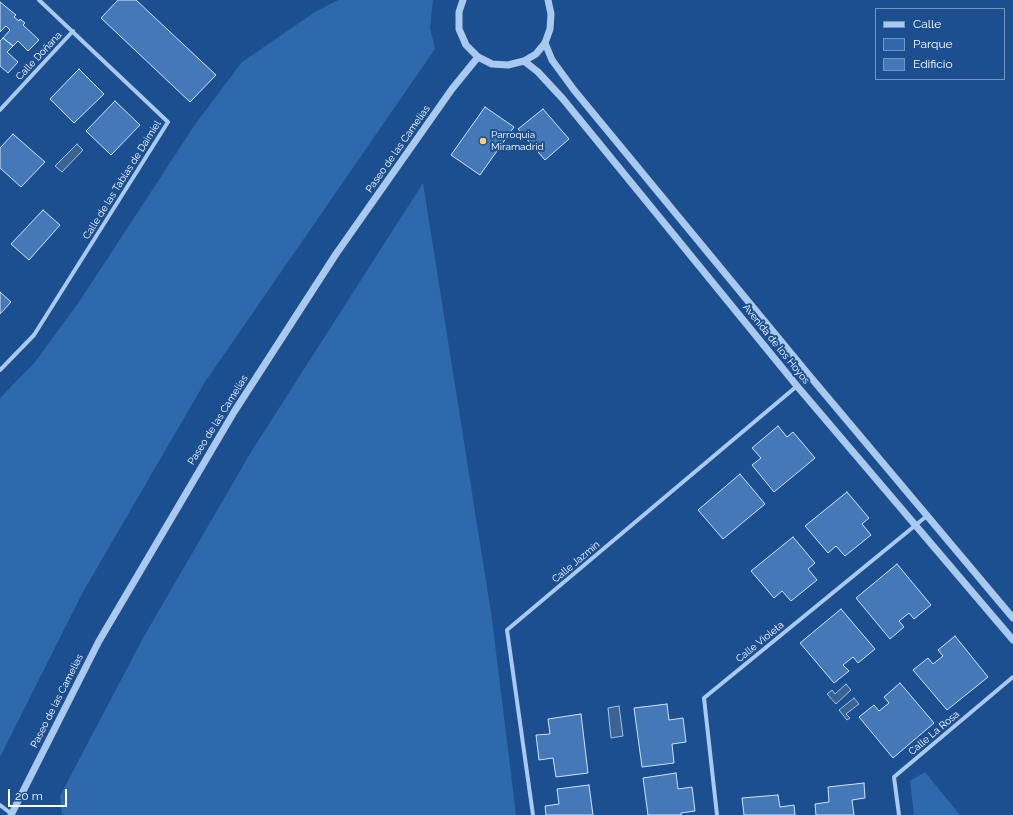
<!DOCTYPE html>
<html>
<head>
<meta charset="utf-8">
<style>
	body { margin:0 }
	#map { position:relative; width:1013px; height:815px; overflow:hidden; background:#1b4f8f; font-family:Raleway,sans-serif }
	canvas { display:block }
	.legend { position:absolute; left:875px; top:8px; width:130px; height:72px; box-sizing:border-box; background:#1b4f8f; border:1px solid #7695bc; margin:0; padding:5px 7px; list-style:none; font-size:12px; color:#fff }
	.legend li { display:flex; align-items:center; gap:8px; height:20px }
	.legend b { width:20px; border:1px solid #7695bc }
	.scale { position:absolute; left:8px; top:789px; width:59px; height:18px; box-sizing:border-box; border:2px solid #fff; border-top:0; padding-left:5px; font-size:12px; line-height:14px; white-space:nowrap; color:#fff; -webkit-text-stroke:3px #1b4f8f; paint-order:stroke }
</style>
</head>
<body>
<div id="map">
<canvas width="1013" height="815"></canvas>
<ul class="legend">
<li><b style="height:5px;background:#a9c9ee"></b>Calle</li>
<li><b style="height:11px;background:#2e69ad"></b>Parque</li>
<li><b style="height:11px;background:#4478b7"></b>Edificio</li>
</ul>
<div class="scale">20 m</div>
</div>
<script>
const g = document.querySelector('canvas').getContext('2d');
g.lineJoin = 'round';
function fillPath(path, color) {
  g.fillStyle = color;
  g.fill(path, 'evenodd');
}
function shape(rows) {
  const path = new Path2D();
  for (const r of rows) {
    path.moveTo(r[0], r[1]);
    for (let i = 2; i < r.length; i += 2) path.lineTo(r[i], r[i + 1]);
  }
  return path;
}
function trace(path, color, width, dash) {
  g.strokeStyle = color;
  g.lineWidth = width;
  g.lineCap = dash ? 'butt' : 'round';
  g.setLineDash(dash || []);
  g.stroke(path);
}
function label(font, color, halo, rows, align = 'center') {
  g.font = font + ' Raleway,sans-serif';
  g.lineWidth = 4;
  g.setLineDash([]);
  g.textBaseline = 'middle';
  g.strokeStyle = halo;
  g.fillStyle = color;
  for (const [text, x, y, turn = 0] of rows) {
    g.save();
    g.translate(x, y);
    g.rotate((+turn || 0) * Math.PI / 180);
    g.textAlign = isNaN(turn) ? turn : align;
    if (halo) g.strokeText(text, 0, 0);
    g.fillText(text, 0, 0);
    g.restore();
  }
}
fillPath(shape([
	[338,0,433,0,430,28,435,49,205,382,83,592,0,757,0,398,35,362,79,302,194,126,242,62,315,12],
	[423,183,492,619,516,815,62,815,60,796,143,638,251,452],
	[925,772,960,815,914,815,910,781]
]), '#2e69ad');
const water = shape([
	[77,144,83,150,62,172,55,166,77,144],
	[846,684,851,690,836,704,827,694,832,690,835,694,846,684],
	[854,698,859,704,846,714,850,718,847,720,839,710,854,698],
	[619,706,623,736,611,738,608,708,619,706]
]);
fillPath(water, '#3c6290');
trace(water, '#9cc4f0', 1);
const building = shape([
	[118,0,136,0,216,75,190,102,101,18,118,0],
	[0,2,16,15,14,17,19,21,20,19,25,23,23,25,39,40,28,51,18,41,13,46,3,38,10,30,6,26,0,32,0,2],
	[3,38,13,46,7,52,18,62,8,73,0,66,0,41,3,38],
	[79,69,104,94,74,123,50,99,79,69],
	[115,101,140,125,111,155,86,131,115,101],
	[485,107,514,127,480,175,451,155,485,107],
	[543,109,569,139,545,160,518,129,543,109],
	[13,134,45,162,21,187,0,168,0,148,13,134],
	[43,210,60,225,29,260,11,244,43,210],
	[0,292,11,302,0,314,0,292],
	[778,426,787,437,793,432,815,458,774,492,752,465,761,458,752,448,778,426],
	[740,474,765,504,723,539,698,510,740,474],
	[847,492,869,518,862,524,871,535,845,556,836,546,828,553,805,526,847,492],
	[793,537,815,563,808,569,817,580,791,601,782,591,774,598,751,571,793,537],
	[897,564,931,605,914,619,909,613,899,621,904,627,890,639,856,598,897,564],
	[841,609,875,649,858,663,853,657,843,665,849,671,834,683,800,643,841,609],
	[955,636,988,677,947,710,913,670,928,658,933,664,943,656,938,650,955,636],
	[900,683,934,723,893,758,859,717,874,705,879,711,889,703,884,697,900,683],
	[667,704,669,720,683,718,686,742,672,744,674,763,642,767,634,708,667,704],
	[581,714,588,773,556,777,553,758,539,760,536,735,550,734,548,719,581,714],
	[676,773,678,789,692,787,695,811,681,813,681,815,648,815,643,778,676,773],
	[864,783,865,798,852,800,854,815,816,815,815,804,829,802,828,787,864,783],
	[589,785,593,815,546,815,545,806,559,804,557,789,589,785],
	[778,795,780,807,794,805,795,815,744,815,742,798,778,795]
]);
fillPath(building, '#4478b7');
trace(building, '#cfe3fa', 1);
trace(shape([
	[0,110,73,31],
	[0,370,34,335,168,122,39,0],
	[0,805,13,815],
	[533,815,507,630,797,386],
	[717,815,704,698,928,515],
	[899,815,894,777,1013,677]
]), '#a9c9ee', 4);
trace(shape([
	[463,0,459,12,459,29,466,45,478,57,492,64,508,65,524,61,536,54,545,43,550,29,551,14,548,0],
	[545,43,552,60,574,90,808,374,1013,618],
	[524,61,538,72,563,99,797,386,1013,640],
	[11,815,99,641,234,412,336,254,452,89,478,57]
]), '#a9c9ee', 7);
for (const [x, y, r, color] of [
	[483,141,4,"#ffd166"]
]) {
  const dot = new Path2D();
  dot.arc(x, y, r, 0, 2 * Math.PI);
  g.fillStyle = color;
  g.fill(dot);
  trace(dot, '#1b4f8f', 1.5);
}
label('10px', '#fff', '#1b4f8f', [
	["Calle Doñana",39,56,-47],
	["Paseo de las Camelias",398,149,-55],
	["Calle de las Tablas de Daimiel",122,180,-58],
	["Avenida de los Hoyos",776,344,51],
	["Paseo de las Camelias",218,420,-58],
	["Calle Jazmín",576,562,-40],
	["Calle Violeta",760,642,-39],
	["Paseo de las Camelias",57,701,-63],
	["Calle La Rosa",934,733,-40]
]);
label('10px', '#fff', '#1b4f8f', [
	["Parroquia",491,135],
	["Miramadrid",491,147]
], 'left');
</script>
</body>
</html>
